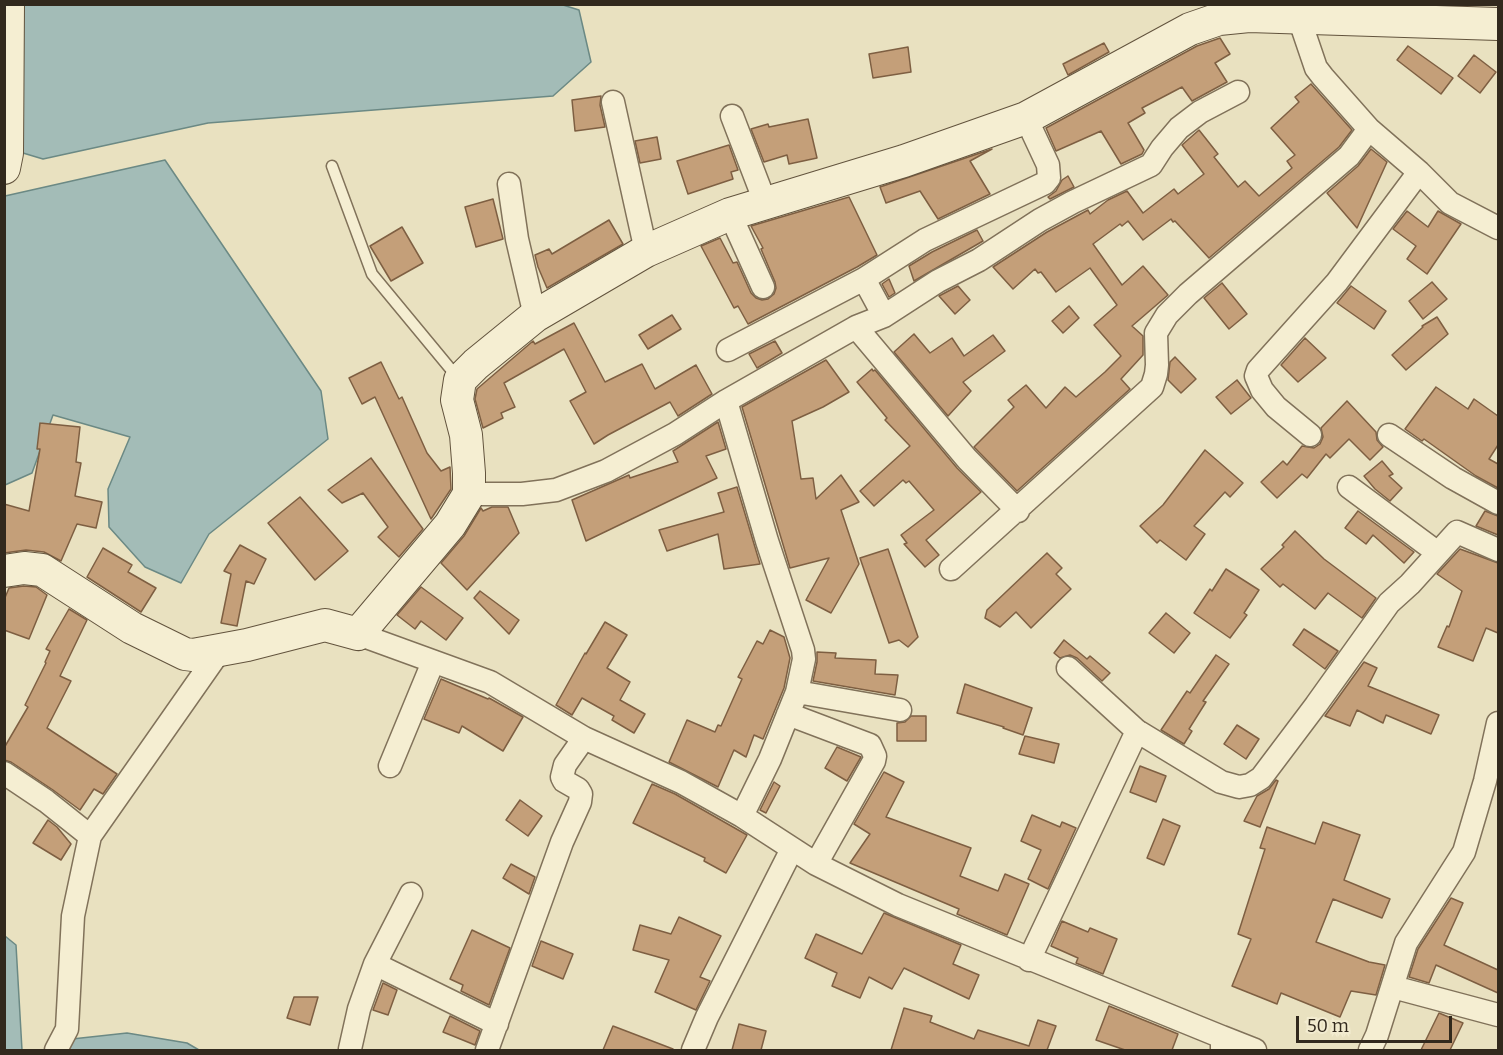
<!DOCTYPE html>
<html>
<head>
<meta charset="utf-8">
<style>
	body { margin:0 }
	#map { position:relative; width:1503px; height:1055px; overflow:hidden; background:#e9e1c0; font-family:Bitter,serif }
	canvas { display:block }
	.frame { position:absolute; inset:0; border:6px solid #32291d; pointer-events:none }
	.scale { position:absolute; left:1296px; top:1016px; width:156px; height:27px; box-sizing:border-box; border:3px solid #32291d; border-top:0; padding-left:8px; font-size:18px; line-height:21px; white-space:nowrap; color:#32291d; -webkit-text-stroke:4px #f2ebcf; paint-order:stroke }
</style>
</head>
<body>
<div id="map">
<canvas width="1503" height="1055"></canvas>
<div class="frame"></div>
<div class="scale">50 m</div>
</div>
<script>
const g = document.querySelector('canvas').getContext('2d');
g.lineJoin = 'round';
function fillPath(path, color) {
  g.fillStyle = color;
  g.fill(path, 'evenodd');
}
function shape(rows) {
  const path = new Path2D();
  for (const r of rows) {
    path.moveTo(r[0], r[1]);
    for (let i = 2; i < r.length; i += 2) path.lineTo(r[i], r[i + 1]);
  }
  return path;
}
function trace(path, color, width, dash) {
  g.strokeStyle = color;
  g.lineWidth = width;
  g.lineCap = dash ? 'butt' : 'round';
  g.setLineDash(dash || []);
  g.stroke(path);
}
const water = shape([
	[9,4,563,5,579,10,591,62,553,96,208,123,43,159,23,153,8,14,9,4],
	[165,160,321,391,328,439,209,534,181,583,145,567,109,527,108,489,130,437,53,415,32,473,5,485,5,196,165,160],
	[5,936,16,945,22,1050,5,1050,5,936],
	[127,1033,187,1043,199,1050,63,1050,72,1039,127,1033]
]);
fillPath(water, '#a3bcb7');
trace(water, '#6b8984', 1.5);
const building = shape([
	[1220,38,1230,54,1215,63,1227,82,1192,101,1182,87,1142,108,1145,113,1128,123,1144,150,1142,154,1121,164,1101,131,1056,151,1046,128,1197,46,1220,38],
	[1104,43,1109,52,1068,75,1063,64,1104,43],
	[1408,46,1453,78,1441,94,1397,60,1408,46],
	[908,47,911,72,873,78,869,54,908,47],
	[1474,55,1496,72,1480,93,1458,76,1474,55],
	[1311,84,1352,130,1339,147,1209,258,1175,221,1173,222,1171,219,1143,240,1128,221,1122,226,1120,224,1093,244,1122,285,1143,266,1168,295,1132,326,1143,336,1143,355,1121,379,1130,389,1017,491,974,447,1014,407,1008,400,1026,385,1046,408,1065,387,1076,397,1105,372,1121,356,1094,325,1117,305,1090,268,1056,292,1041,272,1038,273,1035,269,1013,289,993,267,1047,232,1088,210,1090,214,1108,200,1127,191,1143,213,1174,189,1178,194,1204,174,1182,145,1199,130,1218,154,1214,157,1238,187,1245,181,1259,196,1292,168,1287,161,1295,155,1271,128,1299,102,1295,97,1311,84],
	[601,96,600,105,605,127,575,131,572,100,601,96],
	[808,119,817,158,789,164,787,155,764,162,751,129,768,124,769,127,808,119],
	[657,137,661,159,640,163,635,141,657,137],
	[729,145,738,170,731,172,733,179,688,194,677,161,729,145],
	[992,149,970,161,990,194,938,219,920,191,886,203,880,187,992,149],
	[1371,149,1387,162,1357,228,1327,193,1358,166,1371,149],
	[1068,176,1074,187,1050,199,1048,197,1056,191,1062,180,1068,176],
	[849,197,877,255,857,267,748,324,738,306,734,308,701,246,720,238,733,263,737,262,751,293,756,298,762,300,768,299,774,294,776,288,775,282,761,249,763,248,751,226,849,197],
	[493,199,503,239,476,247,465,207,493,199],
	[1407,211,1428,227,1438,211,1461,224,1427,274,1407,259,1416,246,1393,229,1407,211],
	[609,220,623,244,547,288,538,267,535,255,549,249,552,254,609,220],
	[402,227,423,263,391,281,370,246,402,227],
	[977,230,983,241,914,281,909,266,932,252,977,230],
	[889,279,895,293,889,297,882,284,889,279],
	[1432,282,1447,299,1423,319,1409,301,1432,282],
	[1222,283,1247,314,1229,329,1204,298,1222,283],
	[958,286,970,300,955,314,939,296,958,286],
	[1351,286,1386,311,1374,329,1337,303,1351,286],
	[1069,306,1079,318,1063,333,1052,321,1069,306],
	[672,315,681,329,648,349,639,335,672,315],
	[1437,317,1448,334,1406,370,1392,355,1423,327,1422,326,1437,317],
	[574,323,605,382,642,364,655,389,696,365,712,394,678,416,670,402,608,435,594,444,570,401,586,392,564,349,504,383,515,407,501,413,503,418,483,428,475,399,477,389,533,341,535,344,574,323],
	[914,334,930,353,952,338,964,356,993,335,1005,351,963,382,971,391,948,416,894,352,914,334],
	[1305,338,1326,358,1298,382,1281,365,1305,338],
	[775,341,782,353,757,368,749,354,775,341],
	[1175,357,1196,379,1181,393,1168,380,1170,362,1175,357],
	[826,360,849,392,823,407,792,421,801,479,813,478,816,499,841,475,859,502,841,510,859,564,831,613,806,600,829,558,790,568,742,407,826,360],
	[381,362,399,399,402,397,427,453,441,471,450,467,451,489,431,519,375,397,362,404,349,378,381,362],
	[872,369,873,371,875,370,957,468,981,492,926,540,939,555,925,567,904,544,907,543,901,535,934,510,909,481,906,483,903,480,874,506,860,491,910,446,885,420,887,418,857,382,872,369],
	[1237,380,1251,398,1231,414,1216,397,1237,380],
	[1436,387,1468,409,1474,399,1498,416,1498,445,1489,459,1498,464,1498,488,1476,476,1424,439,1422,441,1405,429,1436,387],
	[1347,401,1376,432,1377,440,1383,447,1370,460,1349,439,1330,458,1326,454,1307,478,1302,474,1277,498,1261,482,1283,461,1287,465,1302,446,1314,448,1320,444,1323,437,1321,428,1347,401],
	[718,422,726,449,706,456,717,478,586,541,572,500,629,475,630,478,678,462,673,451,718,422],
	[40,423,80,427,76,462,81,463,75,496,102,502,96,528,77,524,61,561,44,552,26,550,4,553,4,504,29,511,40,449,37,449,40,423],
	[1205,450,1243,483,1230,497,1225,492,1194,526,1205,534,1186,560,1160,540,1157,543,1140,526,1163,505,1205,450],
	[371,458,423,529,399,557,378,537,388,527,363,493,342,503,328,490,371,458],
	[1382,461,1393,474,1389,476,1402,488,1390,501,1375,489,1364,476,1382,461],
	[737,487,760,564,724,569,718,534,667,551,659,530,724,512,718,493,737,487],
	[300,497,348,551,315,580,268,523,300,497],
	[492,507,508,507,519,533,467,590,441,563,464,536,481,508,483,511,492,507],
	[1358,511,1414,552,1404,563,1373,535,1366,544,1345,528,1358,511],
	[1485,511,1498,516,1498,535,1476,526,1485,511],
	[1295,531,1324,559,1376,598,1362,618,1328,593,1315,609,1283,584,1280,587,1261,569,1284,547,1282,545,1295,531],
	[240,545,266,559,254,584,246,581,237,626,221,623,231,574,224,571,240,545],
	[103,548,132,565,128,572,156,588,141,612,87,577,103,548],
	[888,549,918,637,908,647,899,640,889,643,860,558,888,549],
	[1460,549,1498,563,1498,633,1486,628,1473,661,1438,647,1447,626,1449,627,1462,591,1437,574,1460,549],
	[1047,553,1062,568,1056,574,1071,589,1031,628,1016,612,1000,627,985,618,987,610,1047,553],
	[1226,569,1259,590,1244,613,1247,615,1230,638,1194,613,1210,589,1212,591,1226,569],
	[24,586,36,587,47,595,29,639,4,630,4,600,9,588,24,586],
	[421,587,463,618,446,640,421,621,415,629,397,615,421,587],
	[480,591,519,620,509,634,474,598,480,591],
	[69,609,87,620,60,676,71,681,47,728,117,774,103,794,94,789,80,810,53,790,11,762,4,760,4,748,28,707,25,705,46,663,45,662,50,651,46,649,69,609],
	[1166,613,1190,633,1174,653,1149,633,1166,613],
	[605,622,627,635,607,668,630,682,620,700,645,714,634,733,612,720,614,716,582,698,572,715,556,705,585,653,586,654,605,622],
	[1304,629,1338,651,1325,669,1293,645,1304,629],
	[770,630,784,637,790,658,784,688,763,739,754,735,746,757,734,750,718,787,669,762,687,720,715,732,718,725,721,726,742,679,738,677,746,662,757,641,763,644,770,630],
	[1064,640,1087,659,1090,656,1110,673,1102,681,1077,658,1070,655,1060,658,1054,653,1064,640],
	[817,652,836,653,835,658,876,660,875,674,898,675,895,695,813,681,817,662,817,652],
	[1216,655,1229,664,1203,701,1206,702,1189,729,1192,731,1184,744,1161,730,1187,691,1190,693,1216,655],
	[1364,662,1377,668,1368,686,1439,715,1431,734,1386,715,1383,723,1357,710,1350,726,1325,716,1364,662],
	[441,679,488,699,489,698,523,717,503,751,462,726,459,733,424,719,441,679],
	[965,684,1032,708,1023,735,1003,728,1004,727,957,713,965,684],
	[911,716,926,716,926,741,897,741,897,723,905,722,911,716],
	[1237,725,1259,739,1246,759,1224,744,1237,725],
	[1025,736,1059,744,1054,763,1019,754,1025,736],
	[837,747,861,757,847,781,825,768,837,747],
	[1140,766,1166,776,1156,802,1130,792,1140,766],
	[884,772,904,782,886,817,971,848,960,876,998,891,1005,874,1029,884,1007,935,957,914,959,909,850,863,870,834,854,824,884,772],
	[1276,780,1278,781,1260,827,1244,821,1257,796,1269,789,1276,780],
	[774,782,780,786,766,813,760,810,774,782],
	[652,784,675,794,747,835,726,873,704,861,705,858,633,823,652,784],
	[520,800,542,816,528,836,506,820,520,800],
	[1032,815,1060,827,1062,822,1076,828,1048,889,1028,879,1041,850,1021,841,1032,815],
	[1163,819,1180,826,1164,865,1147,858,1163,819],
	[48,820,57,827,71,844,61,860,33,843,48,820],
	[1323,822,1360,835,1344,880,1390,899,1382,918,1333,899,1316,942,1369,962,1385,965,1376,995,1351,991,1340,1017,1281,993,1277,1004,1232,986,1251,939,1238,934,1265,849,1260,848,1267,827,1315,844,1323,822],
	[511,864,535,877,529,894,503,878,511,864],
	[1451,898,1463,903,1444,945,1498,970,1498,993,1436,965,1429,983,1409,977,1418,949,1451,898],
	[884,913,961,945,953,964,979,975,969,999,904,968,892,989,869,977,860,998,832,986,837,973,805,958,816,934,862,954,884,913],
	[679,917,721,936,700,977,710,981,696,1010,655,992,669,960,633,950,640,925,671,934,679,917],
	[1062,921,1088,932,1090,928,1117,939,1103,974,1076,963,1078,958,1051,946,1062,921],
	[472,930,510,948,489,1005,461,991,463,985,450,979,472,930],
	[541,941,573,954,563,979,532,966,541,941],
	[383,983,397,990,388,1015,373,1010,383,983],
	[294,997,318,997,310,1025,287,1018,294,997],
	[1109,1006,1178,1034,1172,1050,1125,1050,1096,1040,1109,1006],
	[904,1008,932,1016,930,1022,974,1039,978,1030,1029,1046,1038,1020,1056,1026,1047,1050,891,1050,904,1008],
	[1439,1013,1463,1023,1450,1050,1421,1050,1439,1013],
	[450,1016,480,1031,475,1045,443,1032,450,1016],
	[739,1024,766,1031,761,1050,732,1050,739,1024],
	[613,1026,673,1049,673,1050,603,1050,613,1026]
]);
fillPath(building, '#c49f79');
trace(building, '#7e5f42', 1.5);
const lane = shape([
	[332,166,372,274,458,378]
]);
const street = shape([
	[1309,11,1299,18,1316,68,1323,77,1369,129,1419,172,1450,203,1498,228],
	[613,102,646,251],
	[732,116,765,202],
	[509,184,517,239,535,316],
	[730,214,763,287],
	[864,279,884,316],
	[856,327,884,316,938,281,979,260,1040,220,1073,202,1151,165,1162,148,1179,128,1200,112,1238,92],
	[728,350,864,279,925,240,1045,183,1049,178,1048,165,1026,118],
	[726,401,767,541,803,650,804,659,797,692,770,759,742,816],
	[1310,435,1276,407,1262,390,1256,376,1258,370,1337,282,1419,172],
	[1389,435,1453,478,1498,503],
	[1349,487,1438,553],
	[469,494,522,494,556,490,606,471,675,434,726,401,856,327,967,459,1018,511],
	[951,569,1152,387,1156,374,1157,365,1156,333,1167,315,1188,294,1349,156,1369,129],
	[358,634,490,682,584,738,681,782,742,816,816,864,898,905,1222,1037,1222,1050],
	[1068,668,1137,731,1221,782,1239,787,1250,785,1261,778,1316,705,1389,603,1410,584,1457,532,1498,550],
	[797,692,900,710],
	[788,714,870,745,875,756,874,761,816,864],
	[390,766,433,662],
	[4,773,46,801,90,836,73,916,67,1029,56,1050],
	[90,836,221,649],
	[1029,960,1137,731],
	[375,964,497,1024],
	[1393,987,1498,1015],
	[1222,1037,1255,1050],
	[350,1049,359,1009,375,964,411,894],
	[487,1050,562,842,580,802,581,794,578,789,564,781,562,777,565,765,584,738],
	[693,1050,707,1017,792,849],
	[1370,1050,1377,1035,1406,943,1464,852,1485,781,1498,723]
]);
const secondary = shape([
	[4,168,7,153,8,4],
	[4,571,24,568,42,570,132,628,185,654,193,655,247,645,325,625,358,634,450,525,469,494,469,473,466,435,457,400,460,380,476,364,535,316,646,251,730,214,904,161,1026,118,1190,29,1219,19,1249,16,1498,24]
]);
trace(lane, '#81725a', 13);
trace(street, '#81725a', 25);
trace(secondary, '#62533d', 34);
trace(lane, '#f5eed2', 10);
trace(street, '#f5eed2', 22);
trace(secondary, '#f5eed2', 32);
</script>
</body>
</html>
